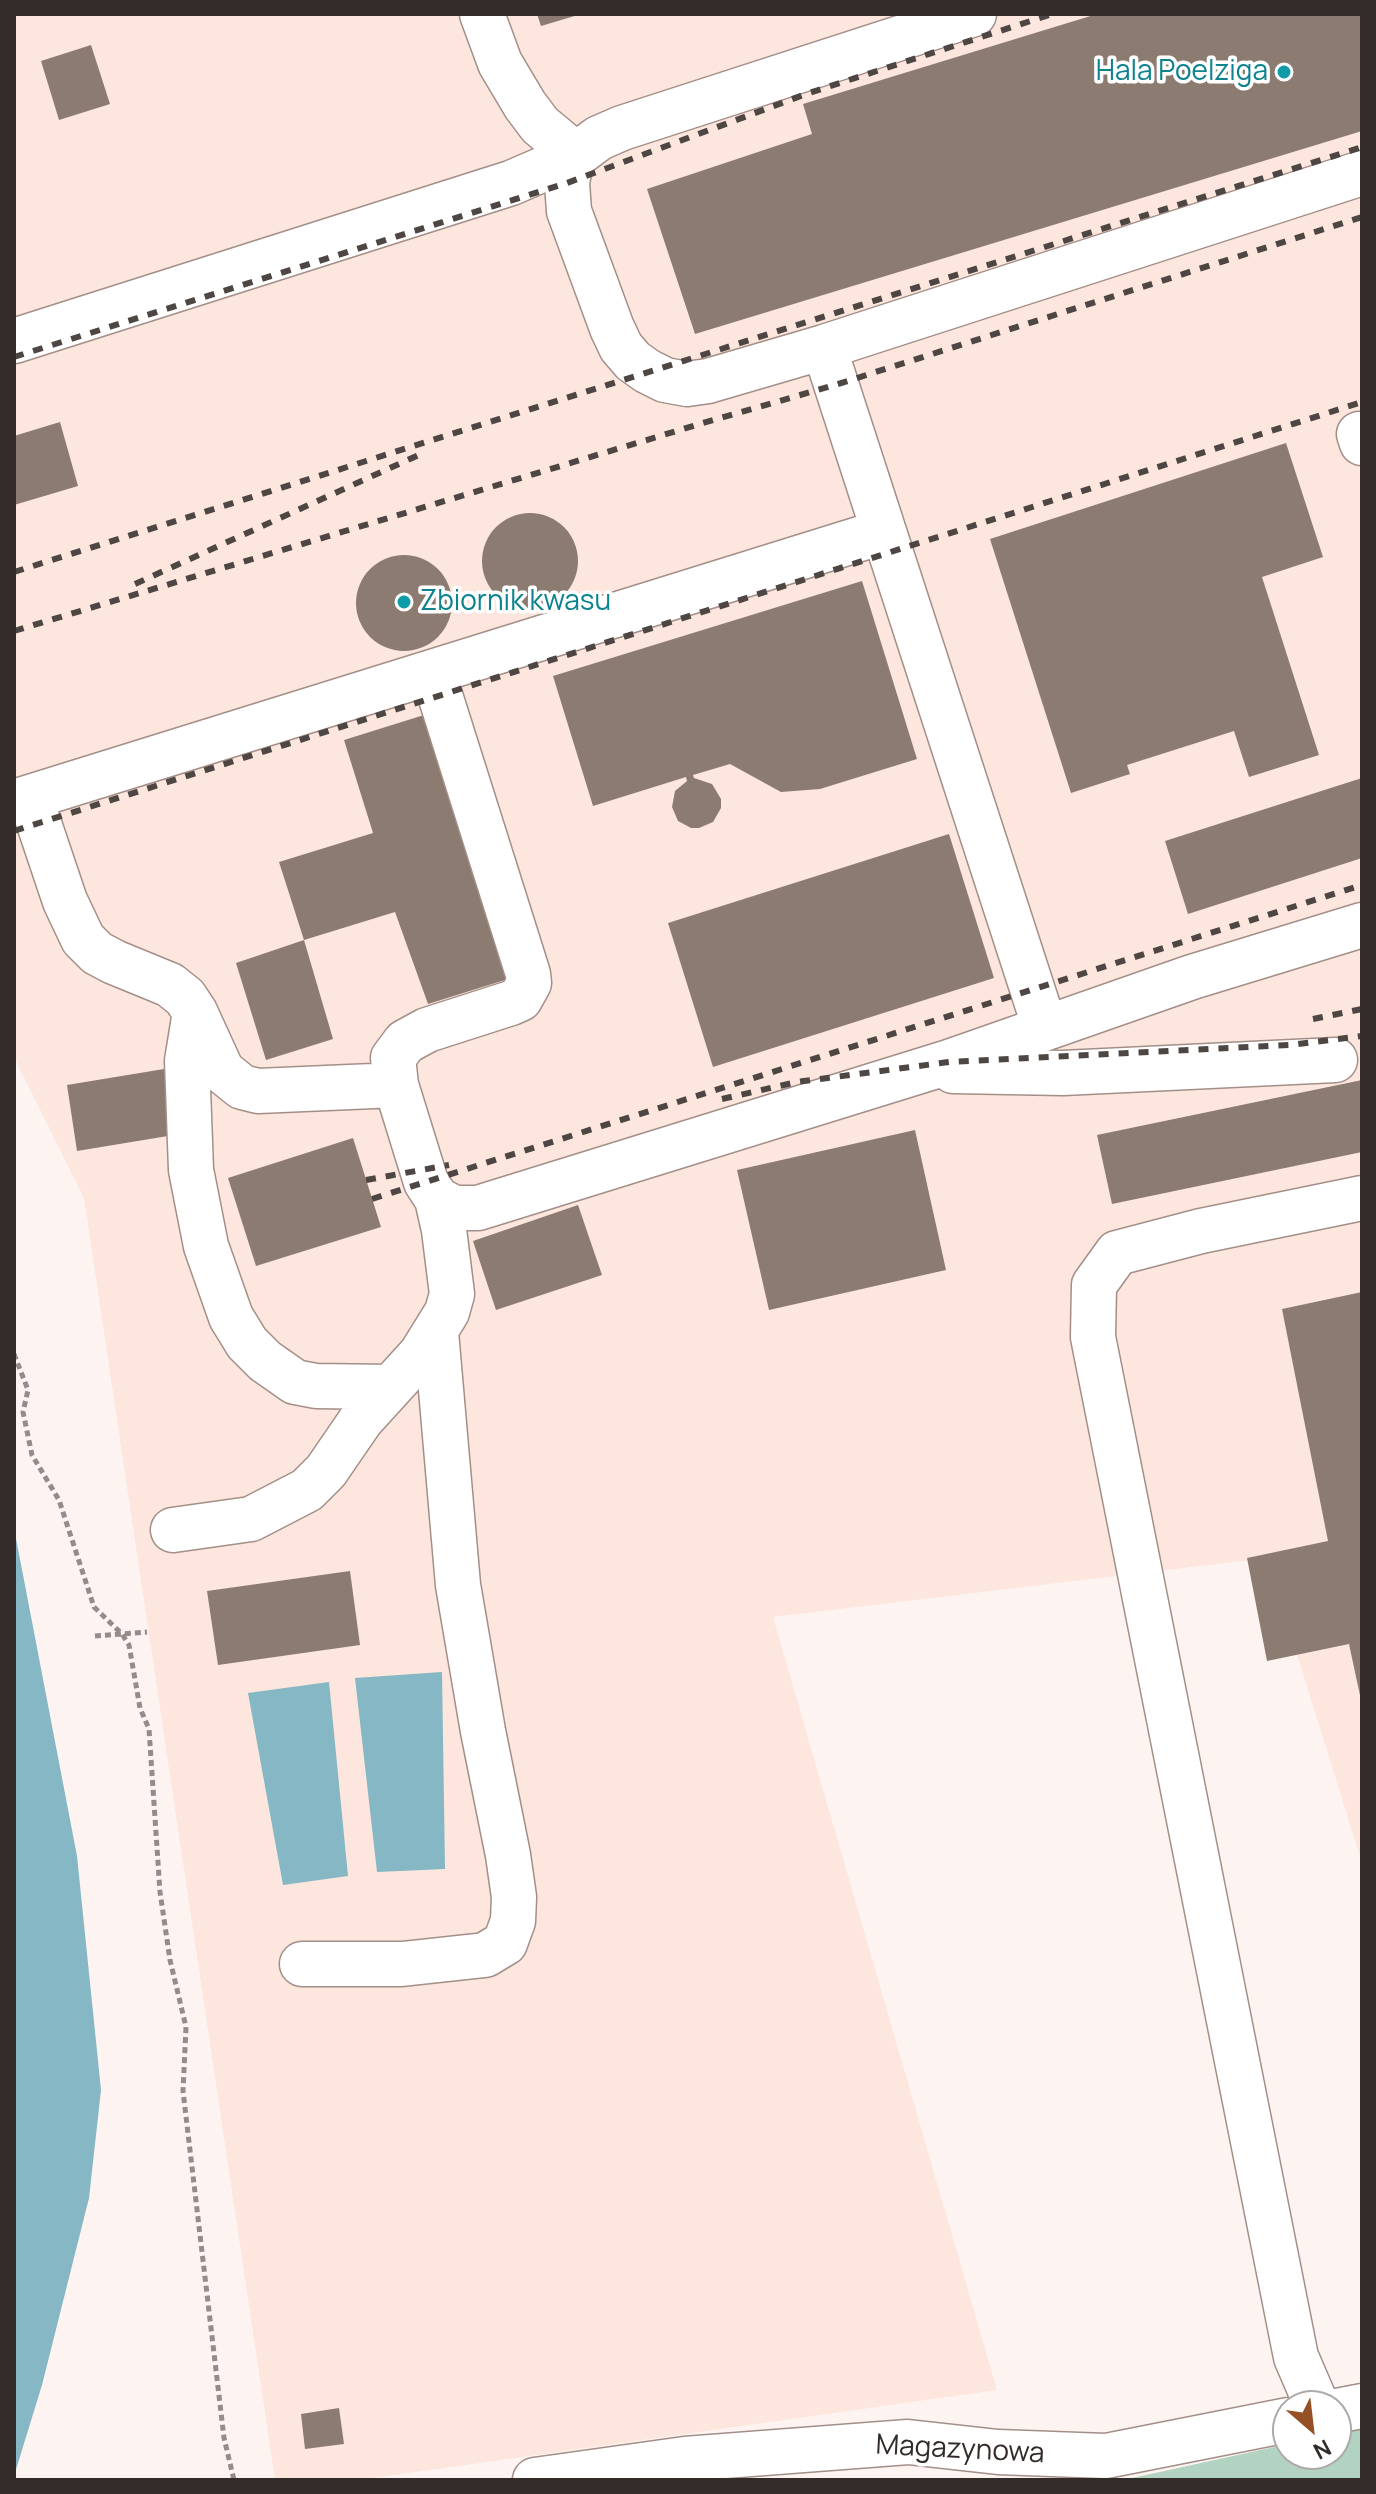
<!DOCTYPE html>
<html>
<head>
<meta charset="utf-8">
<style>
	body { margin:0 }
	#map { position:relative; width:1376px; height:2494px; overflow:hidden; background:#fdf4f1; font-family:Manrope,sans-serif }
	canvas { display:block }
	.frame { position:absolute; inset:0; border:16px solid #322b28; pointer-events:none }
	.north { position:absolute; left:1272px; top:2390px; width:80px; height:80px; box-sizing:border-box; background:#fff; border:2px solid #adaaa9; border-radius:50%; rotate:152deg; font-size:22px; font-weight:700; line-height:32px; text-align:center; color:#322b28 }
	.north::after { content:''; display:block; margin:auto; width:28px; height:36px; background:#955125; clip-path:polygon(50% 0,100% 100%,50% 72%,0 100%) }
</style>
</head>
<body>
<div id="map">
<canvas width="1376" height="2494"></canvas>
<div class="frame"></div>
<div class="north">N</div>
</div>
<script>
const g = document.querySelector('canvas').getContext('2d');
g.lineJoin = 'round';
function fillPath(path, color) {
  g.fillStyle = color;
  g.fill(path, 'evenodd');
}
function shape(rows) {
  const path = new Path2D();
  for (const r of rows) {
    if (r.length === 3) {
      path.moveTo(r[0] + r[2], r[1]);
      path.arc(r[0], r[1], r[2], 0, 2 * Math.PI);
      continue;
    }
    path.moveTo(r[0], r[1]);
    for (let i = 2; i < r.length; i += 2) path.lineTo(r[i], r[i + 1]);
  }
  return path;
}
function trace(path, color, width, dash) {
  g.strokeStyle = color;
  g.lineWidth = width;
  g.lineCap = dash ? 'butt' : 'round';
  g.setLineDash(dash || []);
  g.stroke(path);
}
function label(font, color, halo, rows, align = 'center') {
  g.font = font + ' Manrope,sans-serif';
  g.lineWidth = 7;
  g.setLineDash([]);
  g.textBaseline = 'middle';
  g.strokeStyle = halo;
  g.fillStyle = color;
  for (const [text, x, y, turn = 0] of rows) {
    g.save();
    g.translate(x, y);
    g.rotate((+turn || 0) * Math.PI / 180);
    g.textAlign = isNaN(turn) ? turn : align;
    if (halo) g.strokeText(text, 0, 0);
    g.fillText(text, 0, 0);
    g.restore();
  }
}
fillPath(shape([
	[14,14,1362,14,1362,1863,1267,1558,773,1617,997,2390,359,2480,275,2480,84,1198,14,1057]
]), '#fde6dd');
fillPath(shape([
	[1362,2428,1362,2480,1123,2480,1288,2444,1288,2454,1336,2454,1336,2433]
]), '#b2d3c1');
fillPath(shape([
	[14,1528,77,1856,101,2090,89,2198,42,2385,14,2476],
	[442,1672,445,1869,377,1872,355,1678],
	[329,1682,348,1876,283,1885,248,1693]
]), '#85b7c4');
fillPath(shape([
	[537,14,578,14,578,15,541,26],
	[1097,14,1362,14,1362,131,695,334,647,189,812,134,803,104],
	[91,45,110,104,59,120,41,61],
	[60,422,78,486,14,505,14,436],
	[1286,443,1323,557,1262,577,1319,755,1249,777,1234,731,1127,765,1130,774,1071,793,990,539],
	[530,561,48],
	[404,603,48],
	[862,581,917,759,820,789,781,792,730,764,693,775,694,778,712,784,721,799,721,808,713,822,699,828,691,828,678,821,672,807,675,791,687,781,686,777,593,806,553,676],
	[424,715,508,979,428,1004,395,912,304,940,279,862,373,833,344,740],
	[1362,778,1362,858,1188,914,1165,841],
	[949,834,994,978,713,1067,668,923],
	[304,940,333,1039,266,1060,236,963],
	[164,1069,174,1135,77,1151,67,1085],
	[1362,1080,1362,1152,1112,1204,1097,1135],
	[915,1130,946,1270,769,1310,737,1170],
	[353,1138,381,1227,256,1266,228,1178],
	[578,1205,602,1275,496,1310,473,1241],
	[1362,1292,1362,1700,1361,1700,1349,1644,1267,1661,1247,1558,1328,1541,1282,1309],
	[350,1571,360,1645,218,1665,207,1591],
	[339,2408,344,2444,305,2449,301,2414]
]), '#8c7b71');
const minor = shape([
	[482,14,500,63,525,105,540,125,576,155,570,166,567,183,569,211,612,328,621,347,633,361,647,371,665,380,687,384,708,381,824,347,1045,1028],
	[14,341,511,183,576,155,599,138,622,128,974,14],
	[824,347,1362,173],
	[1359,434,1362,443],
	[30,797,65,901,83,939,97,953,114,962,170,985,185,997,195,1012,222,1071,242,1087,258,1091,396,1085,426,1182,437,1199,454,1208,478,1208,949,1062,1192,977,1362,925],
	[14,802,882,532],
	[195,1012,187,1061,191,1170,206,1246,231,1317,247,1343,265,1361,295,1382,316,1386,390,1387],
	[953,1071,1063,1073,1335,1060],
	[396,1085,393,1058,405,1042,427,1030,511,1003,520,999,529,983,528,974,433,673],
	[173,1530,251,1519,307,1490,326,1471,361,1420,421,1354,447,1312,452,1294,444,1230,437,1199],
	[302,1964,402,1964,485,1955,505,1943,513,1921,514,1897,508,1855,483,1731,458,1585,436,1332],
	[1317,2406,1296,2357,1093,1337,1094,1285,1117,1253,1201,1231,1362,1198],
	[1336,2411,1362,2406],
	[535,2480,685,2459,908,2442,998,2452,1106,2456,1288,2420]
]);
trace(minor, '#a38f88', 47);
trace(shape([
	[14,1354,28,1390,23,1412,32,1455,59,1500,94,1607,122,1634,129,1645,140,1708,149,1729,160,1892,170,1960,186,2027,183,2091,224,2438,234,2480],
	[95,1636,147,1632]
]), '#948c89', 5, [6, 4]);
trace(minor, '#fff', 44);
trace(shape([
	[14,357,567,183,806,94,1052,14],
	[14,572,1362,147],
	[135,584,423,453],
	[14,631,703,423,835,385,1362,217],
	[14,831,1362,402],
	[1313,1019,1362,1009],
	[722,1099,797,1082,949,1062,1290,1045,1362,1036],
	[366,1180,449,1165],
	[372,1199,1362,885]
]), '#4d4643', 6, [10, 10]);
for (const [x, y, r, color] of [
	[1284,72,8,"#0f9aa8"],
	[404,602,8,"#0f9aa8"]
]) {
  const dot = new Path2D();
  dot.arc(x, y, r, 0, 2 * Math.PI);
  g.fillStyle = color;
  g.fill(dot);
  trace(dot, '#fff', 3);
}
label('28px', '#0d838f', '#fff', [
	["Hala Poelziga",1268,72],
	["Zbiornik kwasu",420,602,"left"]
], 'right');
label('28px', '#322b28', '#fff', [
	["Magazynowa",960,2450,3]
]);
</script>
</body>
</html>
